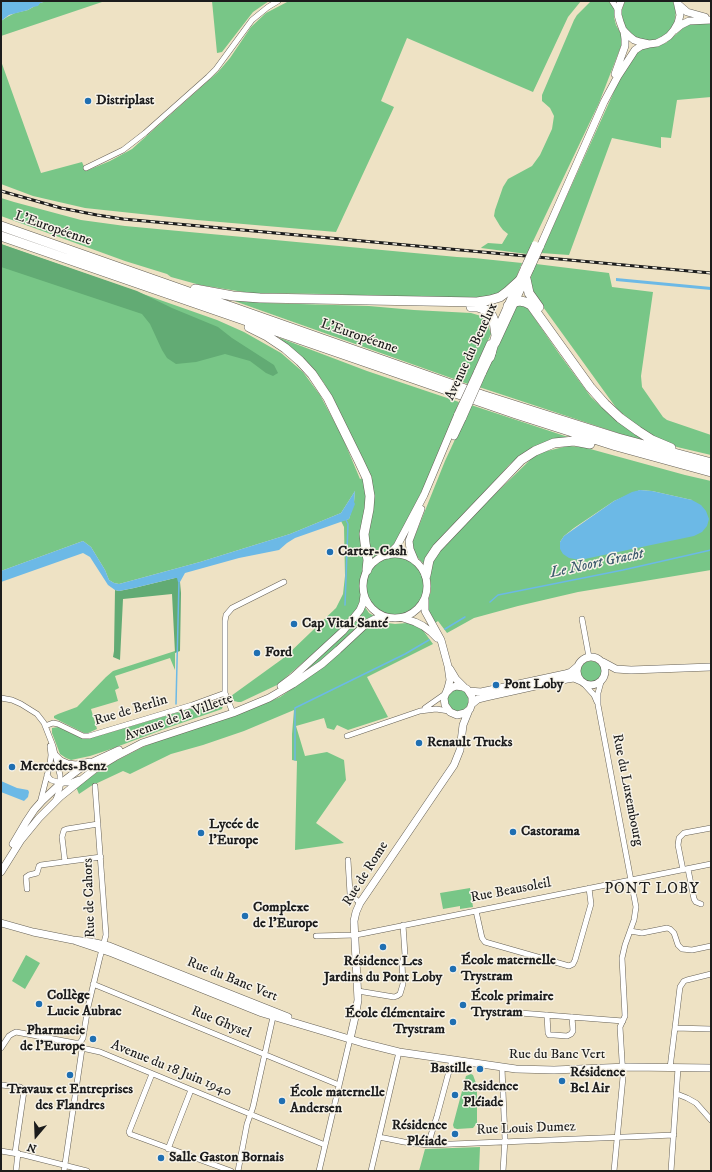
<!DOCTYPE html>
<html>
<head>
<meta charset="utf-8">
<style>
	body { margin:0 }
	#map { position:relative; width:712px; height:1172px; overflow:hidden; background:#eee2c4; font-family:"IM FELL DW Pica",serif }
	canvas { display:block }
	.frame { position:absolute; inset:0; border:2px solid #1c1c1c; pointer-events:none }
	.north { position:absolute; left:16px; top:1116px; width:40px; height:40px; -webkit-text-stroke:3px #f7f3e8; paint-order:stroke; rotate:199deg; font-size:11px; font-weight:700; line-height:16px; text-align:center; color:#1c1c1c }
	.north::after { content:''; display:block; margin:auto; width:14px; height:18px; background:#1c1c1c; clip-path:polygon(50% 0,100% 100%,50% 72%,0 100%) }
</style>
</head>
<body>
<div id="map">
<canvas width="712" height="1172"></canvas>
<div class="frame"></div>
<div class="north">N</div>
</div>
<script>
const g = document.querySelector('canvas').getContext('2d');
g.lineJoin = 'round';
function fillPath(path, color) {
  g.fillStyle = color;
  g.fill(path, 'evenodd');
}
function shape(rows) {
  const path = new Path2D();
  for (const r of rows) {
    if (r.length === 3) {
      path.moveTo(r[0] + r[2], r[1]);
      path.arc(r[0], r[1], r[2], 0, 2 * Math.PI);
      continue;
    }
    path.moveTo(r[0], r[1]);
    for (let i = 2; i < r.length; i += 2) path.lineTo(r[i], r[i + 1]);
  }
  return path;
}
function trace(path, color, width, dash) {
  g.strokeStyle = color;
  g.lineWidth = width;
  g.lineCap = dash ? 'butt' : 'round';
  g.setLineDash(dash || []);
  g.stroke(path);
}
function label(font, color, halo, rows, align = 'center') {
  g.font = font + ' "IM FELL DW Pica",serif';
  g.lineWidth = 3;
  g.setLineDash([]);
  g.textBaseline = 'middle';
  g.strokeStyle = halo;
  g.fillStyle = color;
  for (const [text, x, y, turn = 0] of rows) {
    g.save();
    g.translate(x, y);
    g.rotate((+turn || 0) * Math.PI / 180);
    g.textAlign = isNaN(turn) ? turn : align;
    if (halo) g.strokeText(text, 0, 0);
    g.fillText(text, 0, 0);
    g.restore();
  }
}
fillPath(shape([
	[47,1,105,1,1,36,1,21,7,17,15,13,28,10,40,3],
	[212,1,269,1,253,12,222,52,217,53],
	[289,1,581,1,568,17,533,92,407,38,381,101,394,107,336,232,197,220,85,208,33,196,1,184,1,61,41,173,82,162,86,171,110,161,132,149,218,72,230,58,251,27,266,13],
	[591,1,607,1,611,3,614,7,614,17,616,25,621,34,623,41,599,103,527,254,481,248,482,247,488,243,502,244,508,234,503,230,500,226,494,216,495,210,503,187,508,179,532,166,540,155,552,129,554,116,550,108,542,101,542,95,574,20,577,15],
	[625,1,673,1,676,11,674,25,666,35,657,40,645,40,635,37,626,29,622,16,622,10],
	[688,24,711,24,711,97,677,100,671,138,661,137,661,148,612,138,569,255,541,253,622,74,637,51,646,48,666,43],
	[1,198,14,202,81,220,125,226,457,257,474,258,522,263,516,278,510,286,498,294,483,299,423,298,324,294,250,293,200,285,171,277,167,274,125,261,1,216],
	[1,244,217,320,244,332,281,353,303,372,320,395,342,436,360,479,363,478,365,489,366,502,365,560,363,571,360,580,360,602,359,607,345,626,277,685,241,702,238,702,234,701,231,696,285,657,336,608,343,594,345,576,344,527,341,521,349,519,354,502,355,491,341,513,290,534,200,562,119,584,114,583,109,580,105,570,91,547,83,541,1,571],
	[536,264,609,273,612,287,653,292,641,376,642,387,663,417,667,420,711,435,711,455,677,447,661,440,641,429,617,409,533,293,530,282,532,272],
	[223,297,265,303,369,306,414,310,471,313,481,316,487,321,491,334,468,384],
	[518,304,526,306,560,355,591,397,611,416,641,437,641,439,639,440,479,387,516,307],
	[280,338,367,371,459,402,424,492,393,547,389,551,379,554,371,561,367,539,373,497,334,401,324,383,313,368,292,349,279,341],
	[471,405,571,438,525,453,510,464,437,545,425,565,416,556,412,543,445,461],
	[568,446,583,447,685,475,711,481,711,570,578,592,518,606,474,618,447,633,438,621,434,624,427,609,427,604,431,591,431,583,429,575,433,561,444,544,532,458,543,452],
	[640,490,652,491,692,500,560,549,560,542,564,536,574,528,614,501],
	[395,586,30],
	[365,607,369,613,376,617,327,657,287,684,346,633,358,619],
	[375,622,380,622,395,624,407,623,414,625,422,629,433,644,367,677,388,717,348,730,337,725,334,730,327,728,324,718,296,726,305,756,327,752,344,760,346,780,316,823,344,843,295,850,297,761,292,760,292,734,294,710,244,731,203,745,171,754,130,774,123,771,91,786,79,794,76,787,108,765,143,747,167,737,257,707,280,697,305,680,330,661,365,626],
	[175,651,175,670,170,658,115,676,119,688,115,690,118,701,91,709,97,729,86,734,54,718,54,716,58,714,77,707,106,677,113,671],
	[591,672,11],
	[458,700,11],
	[216,701,219,701,222,702,223,706,222,709,167,728,111,749,90,756,71,760,66,758,60,754,52,733,52,728,58,727,84,739,88,739],
	[470,888,473,907,460,909,460,906,443,909,440,893],
	[26,955,40,963,25,989,12,981],
	[471,1074,473,1075,477,1086,477,1123,473,1128,457,1129,454,1128,453,1125,466,1076],
	[480,1147,479,1171,419,1171,425,1149]
]), '#78c687');
fillPath(shape([
	[1,244,137,291,172,308,218,327,232,338,274,365,278,373,273,376,266,373,250,361,225,354,196,362,176,364,167,358,162,350,150,324,142,314,1,267],
	[175,578,178,578,178,582,180,582,181,593,180,651,175,653,172,594,123,599,120,660,113,657,114,651,115,590,119,591,134,588]
]), '#62ab74');
fillPath(shape([
	[1,1,47,1,40,3,38,6,33,7,28,10,9,15,1,21],
	[616,278,711,287,711,290,616,281],
	[640,490,652,491,692,500,701,505,706,511,709,519,707,526,702,532,694,536,580,560,569,558,563,554,560,549,560,542,564,536,614,501,632,492],
	[355,491,354,502,355,504,349,519,295,538,287,543,279,550,239,558,185,573,180,582,178,582,177,578,175,578,134,588,119,591,115,590,108,585,90,557,83,553,1,582,1,571,83,541,91,547,105,570,109,580,114,583,119,584,200,562,290,534,341,513],
	[1,781,17,788,28,790,29,792,28,797,24,801,1,792]
]), '#6cb9e6');
trace(shape([
	[490,602,498,595,623,570,711,550],
	[345,605,348,524,346,520],
	[445,629,465,617],
	[176,704,179,581],
	[295,760,295,708,405,654,429,640]
]), '#6cb9e6', 1.5);
const street = shape([
	[612,1,618,10],
	[86,168,123,150,145,133,208,77,216,69,252,20,268,7,278,1],
	[582,619,589,657],
	[601,682,598,693,598,705,636,907,634,920,625,945,622,958,625,1016,620,1027,623,1077,614,1171],
	[584,684,594,695,597,702],
	[1,698,12,700,21,704,37,714,44,723,53,746,60,775,60,788,56,799],
	[425,708,445,694],
	[233,713,225,693,225,621,226,615,232,608,284,582],
	[45,726,53,723,58,724,83,736,89,736,192,705,225,693],
	[347,736,420,711,436,709,449,711],
	[56,755,61,760,68,763,76,764,90,761],
	[47,775,51,780,61,783,69,783,79,779],
	[40,803,50,764,51,755,50,746],
	[348,860,350,894,360,903],
	[65,862,62,837,64,830,67,829,98,824],
	[688,869,694,899,696,902,701,904],
	[683,870,678,845,679,838,684,833,711,828],
	[27,889,26,877,29,875,37,873,39,866,41,865,101,857],
	[476,911,482,938,485,942,569,966,573,964,575,960,591,904,589,888],
	[630,931,642,933,667,928,670,929,674,933,678,945,682,949,692,950,711,946],
	[316,936,355,935,361,934,711,864],
	[93,984,339,1085],
	[358,991,394,997,397,996,400,994,403,984,402,963,405,955,403,925],
	[495,1014,520,1013,623,1021],
	[547,1015,548,1033,549,1035,554,1035,567,1036,571,1034,573,1031,572,1017],
	[675,1028,711,1029],
	[80,1043,83,1038,88,1007,100,957,106,935,95,786],
	[1,1048,9,1036,12,1034,16,1032,75,1043,80,1043],
	[82,1048,100,1052,325,1145],
	[502,1068,505,1139,503,1171],
	[670,1068,680,987,684,981,687,980,711,974],
	[152,1074,129,1132,130,1134,231,1171],
	[1,1085,20,1087,23,1089,24,1091,15,1153],
	[677,1094,687,1098,696,1103,711,1120],
	[379,1137,404,1142,428,1145,674,1135],
	[429,1145,431,1135,437,1116,452,1060],
	[168,1149,191,1090],
	[1,1151,24,1155,87,1171],
	[16,1171,18,1153],
	[64,1171,82,1049,81,1046],
	[238,1171,247,1124,253,1107,273,1017],
	[319,1171,350,1039],
	[371,1171,399,1052],
	[671,1171,678,1068]
]);
const secondary = shape([
	[621,1,618,9,618,15,620,22,623,30,629,36,634,40,640,42,649,44,657,43,663,40,669,36,674,30,678,23,680,15,677,1],
	[679,5,687,12,705,17],
	[675,30,681,25,689,21,711,20],
	[615,74,625,46,625,39,624,31],
	[540,247,604,102,618,76,635,50,641,46,649,44],
	[496,332,525,267],
	[496,343,531,267],
	[477,373,490,344],
	[482,374,492,353],
	[454,436,463,417],
	[395,586,32],
	[388,555,397,546,424,495,458,414],
	[415,561,410,549,409,541,421,509],
	[425,600,425,611,441,640,448,666,450,680,448,688,444,698,445,705,450,712,457,715,465,713,470,709,472,703,472,697,467,689,463,687,456,686,451,688,447,692],
	[403,618,415,622,423,626,431,632,437,638],
	[591,671,14],
	[603,662,616,669,631,670,711,667],
	[450,669,456,679,464,687],
	[281,686,293,677,343,631,360,610,363,603,364,595],
	[469,691,481,692,565,674,571,672,578,666],
	[472,704,478,699,486,697,567,679,574,678,581,681],
	[13,844,26,822,34,810,42,801,61,783,82,767,119,750],
	[1,872,21,840,39,818,60,797,95,769,115,757,142,743,233,713,269,698,293,684,322,664,338,650,367,623,375,619,389,618],
	[1,923,33,932,73,940,91,942,109,946,288,1017],
	[73,940,112,953,262,1013,363,1043,399,1052,516,1069,554,1070,628,1067,711,1068],
	[350,1039,355,1017,358,1000,354,921,356,912,360,903,454,765,460,750,463,725,469,710]
]);
const highway = shape([
	[1,226,482,395,618,438,711,463],
	[1,236,516,414,616,446,711,472],
	[526,279,529,293,539,307],
	[195,289,233,296,260,298,477,302,490,300,500,297,508,291,519,281],
	[508,306,514,302,520,301,525,302,531,305,590,387,605,404,620,418,638,431,652,440,671,448],
	[471,307,478,307,486,310,492,316,494,321,496,336,490,357],
	[249,327,267,336,285,348,300,361,312,374,328,398,359,461,367,478,370,496,369,509,364,534,365,543,368,560,367,570],
	[426,575,429,560,437,548,521,460,535,451,554,443,574,441,590,444]
]);
trace(street, '#666157', 6);
trace(secondary, '#666157', 8);
trace(highway, '#666157', 10);
trace(street, '#fff', 5);
trace(secondary, '#fff', 7);
trace(highway, '#fff', 9);
const rail = shape([
	[1,191,61,208,97,215,123,219,711,273]
]);
trace(rail, '#1c1c1c', 3);
trace(rail, '#f7f3e8', 1.5, [4.5]);
const secondaryBridge = shape([
	[525,267,535,245],
	[531,267,540,247],
	[458,414,477,373],
	[463,417,482,374]
]);
trace(secondaryBridge, '#666157', 8, []);
trace(secondaryBridge, '#fff', 7);
for (const [x, y, r, color] of [
	[88,101,4,"#1f6fb2"],
	[330,552,4,"#1f6fb2"],
	[294,624,4,"#1f6fb2"],
	[257,653,4,"#1f6fb2"],
	[496,685,4,"#1f6fb2"],
	[419,743,4,"#1f6fb2"],
	[12,767,4,"#1f6fb2"],
	[513,832,4,"#1f6fb2"],
	[201,833,4,"#1f6fb2"],
	[245,916,4,"#1f6fb2"],
	[383,947,4,"#1f6fb2"],
	[453,969,4,"#1f6fb2"],
	[39,1004,4,"#1f6fb2"],
	[463,1005,4,"#1f6fb2"],
	[453,1022,4,"#1f6fb2"],
	[93,1039,4,"#1f6fb2"],
	[480,1069,4,"#1f6fb2"],
	[70,1075,4,"#1f6fb2"],
	[562,1081,4,"#1f6fb2"],
	[455,1095,4,"#1f6fb2"],
	[282,1101,4,"#1f6fb2"],
	[455,1134,4,"#1f6fb2"],
	[161,1158,4,"#1f6fb2"]
]) {
  const dot = new Path2D();
  dot.arc(x, y, r, 0, 2 * Math.PI);
  g.fillStyle = color;
  g.fill(dot);
  trace(dot, '#f7f3e8', 1.5);
}
label('bold 14px', '#1c1c1c', '#f7f3e8', [
	["Distriplast",96,101],
	["Carter-Cash",338,552],
	["Cap Vital Santé",302,624],
	["Ford",265,653],
	["Pont Loby",504,685],
	["Renault Trucks",427,743],
	["Mercedes-Benz",20,767],
	["Lycée de",209,825],
	["l'Europe",209,841],
	["Castorama",521,832],
	["Complexe",253,908],
	["de l'Europe",253,924],
	["École maternelle",461,961],
	["Trystram",461,977],
	["Résidence Les",383,962,"center"],
	["Jardins du Pont Loby",383,978,"center"],
	["Collège",47,996],
	["Lucie Aubrac",47,1012],
	["École primaire",471,997],
	["Trystram",471,1013],
	["École élémentaire",445,1014,"right"],
	["Trystram",445,1030,"right"],
	["Pharmacie",85,1031,"right"],
	["de l'Europe",85,1047,"right"],
	["Bastille",472,1069,"right"],
	["Résidence",570,1073],
	["Bel Air",570,1089],
	["Residence",463,1087],
	["Pléiade",463,1103],
	["Travaux et Entreprises",70,1090,"center"],
	["des Flandres",70,1106,"center"],
	["École maternelle",290,1093],
	["Andersen",290,1109],
	["Résidence",447,1126,"right"],
	["Pléiade",447,1142,"right"],
	["Salle Gaston Bornais",169,1158]
], 'left');
label('14px', '#1c1c1c', '#f7f3e8', [
	["L'Européenne",53,229,19],
	["L'Européenne",359,337,19],
	["Avenue du Benelux",472,352,-65],
	["Rue de Berlin",131,711,-17],
	["Avenue de la Villette",179,718,-20],
	["Rue du Luxembourg",627,790,79],
	["Rue de Rome",366,874,-58],
	["Rue Beausoleil",511,891,-11],
	["Rue de Cahors",90,898,-92],
	["Rue du Banc Vert",232,980,22],
	["Rue Ghysel",221,1023,22],
	["Rue du Banc Vert",557,1055],
	["Avenue du 18 Juin 1940",171,1069,22],
	["Rue Louis Dumez",526,1129,-2]
]);
label('italic 15px', '#3c5b6d', '#f7f3e8', [
	["Le Noort Gracht",597,564,-12]
]);
g.letterSpacing = '1px';
label('15px', '#1c1c1c', '#f7f3e8', [
	["PONT LOBY",652,890]
]);
g.letterSpacing = '0px';
</script>
</body>
</html>
